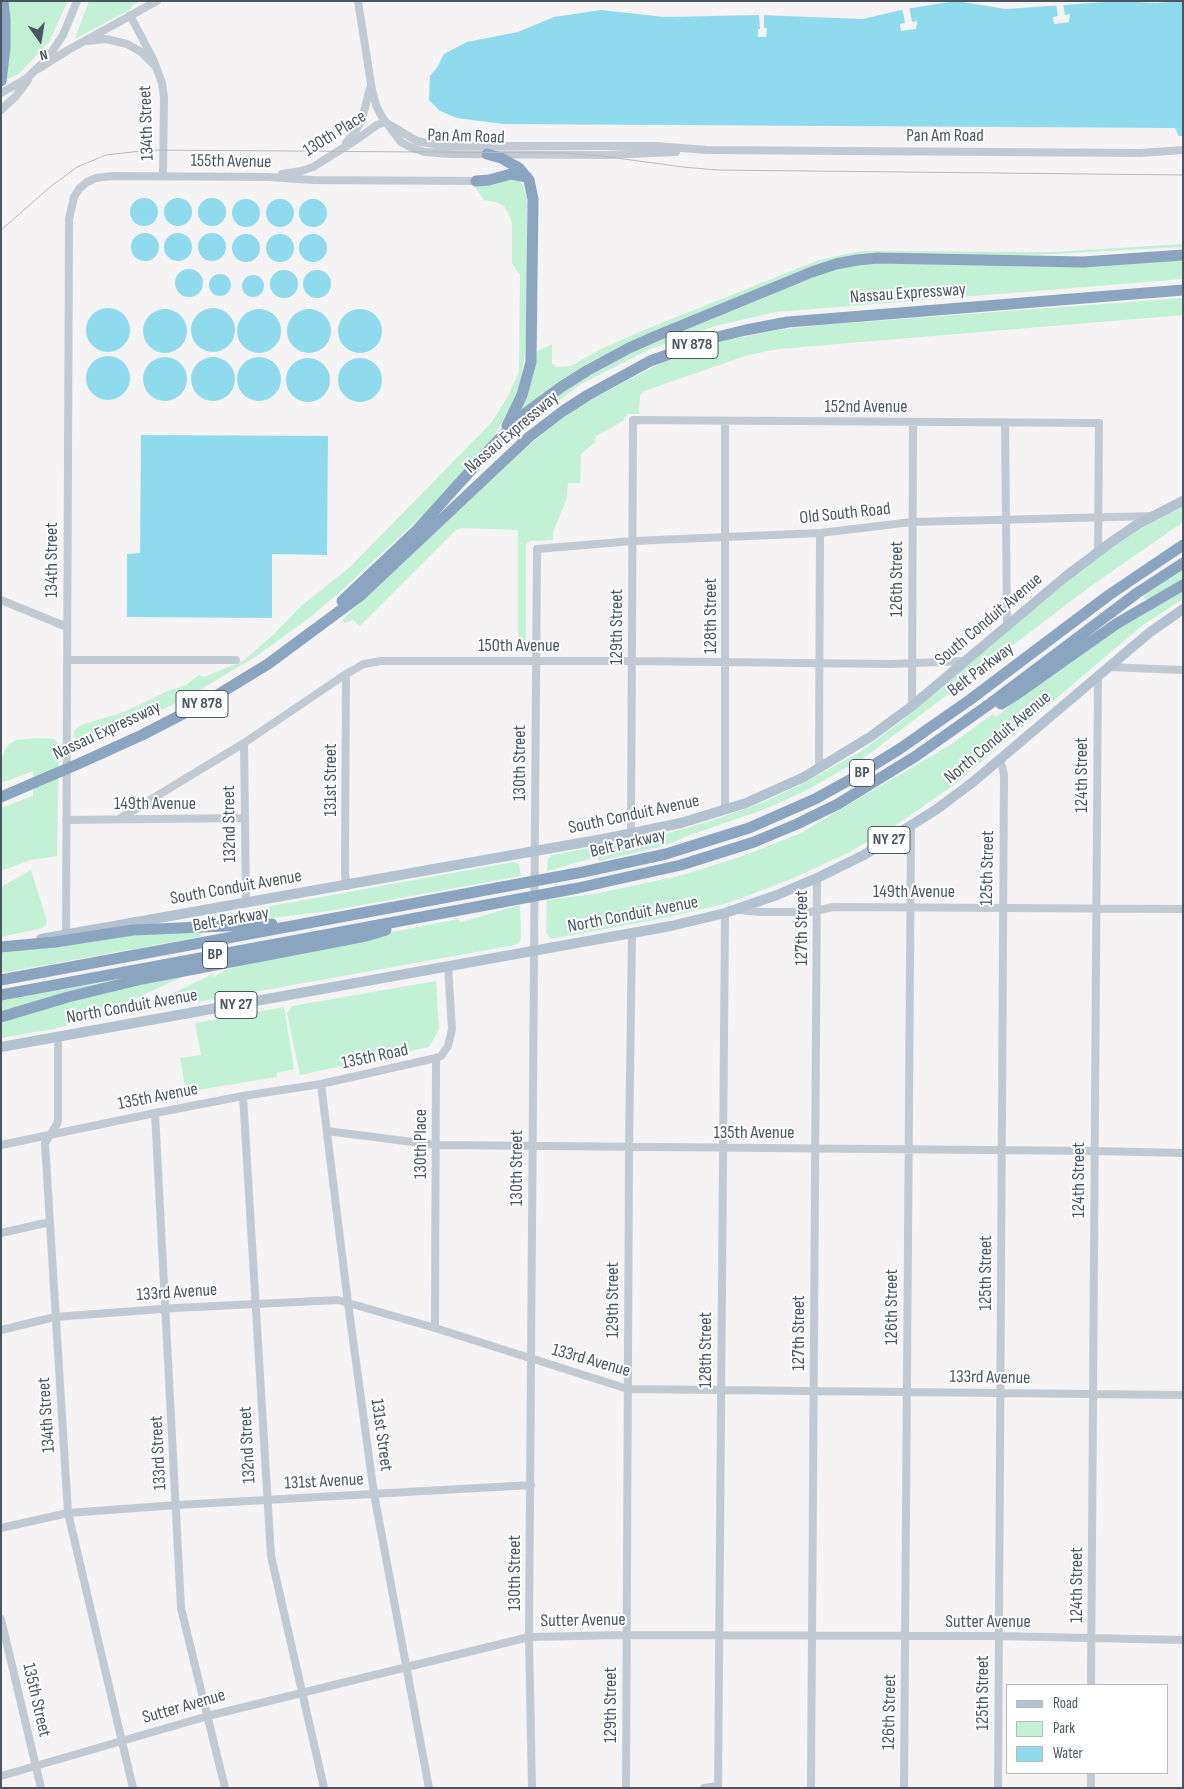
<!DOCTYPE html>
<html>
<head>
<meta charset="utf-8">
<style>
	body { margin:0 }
	#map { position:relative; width:1184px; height:1789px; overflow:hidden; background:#f5f3f3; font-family:"Sofia Sans Condensed",sans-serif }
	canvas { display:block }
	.frame { position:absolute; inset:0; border:2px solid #4a5661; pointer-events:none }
	.legend { position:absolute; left:1006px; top:1684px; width:162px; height:90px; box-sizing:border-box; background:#fff; border:1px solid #b7bbc0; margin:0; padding:6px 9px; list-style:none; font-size:15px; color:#4a5661 }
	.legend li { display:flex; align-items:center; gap:10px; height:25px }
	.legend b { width:25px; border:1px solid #b7bbc0 }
	.north { position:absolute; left:15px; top:15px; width:50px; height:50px; -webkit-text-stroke:4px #fff; paint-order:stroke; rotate:167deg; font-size:14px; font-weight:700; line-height:20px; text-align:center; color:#4a5661 }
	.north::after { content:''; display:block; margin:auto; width:18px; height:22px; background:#4a5661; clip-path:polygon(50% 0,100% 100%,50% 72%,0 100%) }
</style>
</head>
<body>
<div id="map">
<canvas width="1184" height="1789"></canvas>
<div class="frame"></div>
<ul class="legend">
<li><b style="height:6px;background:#b3c2d1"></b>Road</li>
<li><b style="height:14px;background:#c3f1d5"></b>Park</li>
<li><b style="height:14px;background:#90daee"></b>Water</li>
</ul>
<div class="north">N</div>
</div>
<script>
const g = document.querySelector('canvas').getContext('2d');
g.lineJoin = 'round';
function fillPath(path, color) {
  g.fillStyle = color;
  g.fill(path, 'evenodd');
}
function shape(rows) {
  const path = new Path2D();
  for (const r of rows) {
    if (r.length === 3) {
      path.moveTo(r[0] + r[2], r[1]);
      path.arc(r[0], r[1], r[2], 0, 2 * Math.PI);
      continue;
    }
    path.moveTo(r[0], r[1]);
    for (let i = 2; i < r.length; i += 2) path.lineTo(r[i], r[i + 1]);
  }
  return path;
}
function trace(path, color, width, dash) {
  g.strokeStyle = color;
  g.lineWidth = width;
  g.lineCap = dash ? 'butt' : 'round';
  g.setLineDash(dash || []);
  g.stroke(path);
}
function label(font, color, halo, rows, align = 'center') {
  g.font = font + ' "Sofia Sans Condensed",sans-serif';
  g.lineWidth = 4;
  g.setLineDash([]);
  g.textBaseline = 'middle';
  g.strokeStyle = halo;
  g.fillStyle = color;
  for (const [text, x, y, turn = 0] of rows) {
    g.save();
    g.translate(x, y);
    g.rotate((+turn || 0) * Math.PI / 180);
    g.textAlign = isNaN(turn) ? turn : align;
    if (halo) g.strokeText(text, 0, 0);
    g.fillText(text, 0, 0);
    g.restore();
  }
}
fillPath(shape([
	[1,1,68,1,49,42,19,74,1,82],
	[89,1,141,1,133,5,129,10,77,38,75,38],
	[509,178,517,179,523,185,527,196,527,340,521,379,515,400,492,439,446,491,426,512,339,593,309,618,258,655,188,697,75,752,74,731,81,725,124,712,168,691,186,685,199,675,204,677,243,661,274,634,301,606,350,567,491,423,506,400,519,372,520,275,512,263,512,223,508,212,504,206,496,202,484,200,473,184],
	[1183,244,1183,247,1019,256,877,254,643,336,590,362,556,383,515,416,535,354,538,351,552,344,552,364,556,367,571,366,601,349,649,328,819,260,861,251,1052,252],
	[1183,259,1183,279,776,312,715,326,650,349,581,384,517,432,480,467,543,402,646,342,851,263],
	[1183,298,1183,315,778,349,748,355,644,391,640,395,639,414,627,414,623,421,596,436,595,442,581,454,580,483,568,483,567,498,553,532,553,540,530,541,526,544,526,646,518,646,518,530,462,528,456,530,360,626,353,620,345,623,342,620,530,444,580,405,663,362,728,340,778,330,821,325],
	[1183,507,1183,522,1091,586,865,757,807,790,768,808,690,835,664,846,599,861,597,857,547,871,548,859,552,855,669,833,714,820,764,802,802,784,860,752,899,723,1083,568,1140,529],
	[1183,569,1183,580,1146,600,1143,596],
	[1183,589,1183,599,1143,625,955,784,899,823,848,853,789,880,728,903,664,918,551,939,546,932,547,900,594,894,679,876,740,857,799,834,950,745,993,714,996,717,1048,674,1139,613],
	[40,738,54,739,59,745,57,856,30,860,1,871,1,808,33,796,33,771,1,783,1,759,8,745,16,740],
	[513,862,519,864,521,876,329,911,248,921,246,918,237,921,173,924],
	[31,870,47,921,46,925,42,928,1,937,1,887],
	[520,905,521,939,519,943,515,945,137,1013,146,1006,213,974,214,977,226,970,307,949,458,919,461,922],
	[201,931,202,934,199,937,1,973,1,953,132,935],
	[218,961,92,1018,54,1029,1,1038,1,1001],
	[436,981,439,1029,429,1047,300,1075,287,1013,292,1006],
	[284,1007,294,1069,276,1073,277,1077,186,1092,180,1058,201,1055,195,1023]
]), '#c3f1d5');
fillPath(shape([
	[956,1,1006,9,1120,1,1155,3,1183,1,1183,136,1179,136,1175,128,503,124,457,118,440,111,429,100,430,76,438,66,444,54,467,42,518,32,554,17,601,10,665,17,760,15,863,19,905,9],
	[144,212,14],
	[178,212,14],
	[212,212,14],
	[313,213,14],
	[280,213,14],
	[246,213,14],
	[178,247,14],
	[145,247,14],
	[212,247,14],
	[246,248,14],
	[280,248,14],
	[313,248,14],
	[189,283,14],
	[284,284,14],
	[317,284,14],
	[220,285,11],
	[253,286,11],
	[108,330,22],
	[213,330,22],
	[309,331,22],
	[165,331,22],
	[259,331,22],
	[360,331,22],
	[108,378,22],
	[165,379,22],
	[213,379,22],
	[259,379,22],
	[308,380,22],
	[360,380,22],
	[141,435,328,436,327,555,272,554,272,618,127,617,127,554,140,553]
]), '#90daee');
fillPath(shape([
	[1056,3,1063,3,1065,15,1070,14,1069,22,1054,24,1053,17,1058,16],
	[909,6,912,22,917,21,917,25,916,26,916,29,901,31,900,24,905,23,902,7],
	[759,13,764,13,764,28,767,28,766,37,758,37,758,29,760,29]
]), '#f5f3f3');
trace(shape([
	[358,1,372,90,376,105,382,117,401,142,410,147,425,152,451,154,606,155,676,152],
	[130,15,153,59,162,83,164,97,163,176],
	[88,41,106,39,127,44,141,52,154,65],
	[38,69,68,50,157,1],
	[1,93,26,79,47,59,63,35,77,1],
	[1,110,16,96,28,80],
	[385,122,417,141,443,146,656,146,707,150,1140,153,1183,150],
	[346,143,355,132,362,119,370,88],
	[282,174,301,171,313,167,356,140,377,125,385,122],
	[725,421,725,810],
	[1005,423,1007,625],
	[1,600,67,627],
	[67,660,236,660],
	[1108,667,1183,670],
	[346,674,345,874,347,886],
	[912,706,913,422],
	[244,743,246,903],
	[819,769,820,533],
	[119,819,244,743,346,674,364,664,381,661,632,661,891,664,965,661],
	[66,820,244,818],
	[631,834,633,420,1099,423,1098,552],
	[738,910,760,912,810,912,833,907,1183,909],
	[66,934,69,219,74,197,79,189,87,182,96,178,112,176,268,177,313,180,476,181],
	[58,1037,58,1120,57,1124,45,1143,68,1513,133,1788],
	[321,1084,348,1303,374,1494,429,1788],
	[243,1096,271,1556,324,1788],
	[155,1113,181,1608,225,1788],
	[327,1131,436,1145,1095,1151,1183,1153],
	[1,1145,155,1113,243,1096,321,1084,436,1058,441,1056,448,1046,452,1029,448,966],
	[1,1233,50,1222],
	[435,1328,436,1058],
	[1,1330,55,1317,175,1308,338,1300,435,1328,628,1389,1183,1395],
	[1,1528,68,1513,177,1505,531,1485],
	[1,1619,41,1788],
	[1091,1685,1098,676],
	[1,1776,208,1716,529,1637,626,1635,999,1636,1183,1640],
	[532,1788,529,1637,537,549,633,541,820,533,912,522,1152,516],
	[626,1788,629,1148,632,933],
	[704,1788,718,1786],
	[718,1788,725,913],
	[811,1788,817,878],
	[904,1788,911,827],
	[998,1788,1004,774,1000,759],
	[1091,1788,1091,1773]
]), '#c1cad2', 8);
trace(shape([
	[41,939,608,838,681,823,746,803,804,777,870,737,912,706,1065,577,1110,543,1138,524,1183,501],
	[1,1047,671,926,725,913,777,895,817,878,864,855,937,809,973,782,1149,633,1183,609]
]), '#b3c2d1', 10);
trace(shape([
	[1,81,5,48,5,19,3,1],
	[487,154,501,158,519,168,529,180,533,199,531,362,522,395,507,426],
	[476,181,489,180,511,174,527,177],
	[342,601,417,530,501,437,526,413,561,387,588,370,629,348,656,336,812,272,836,264,857,260,878,258,1083,262,1183,255],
	[1001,704,1017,694,1116,624,1183,585],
	[1,797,78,764,142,735,206,702,268,664,360,596,529,437,563,411,588,395,650,361,717,337,746,330,788,322,1183,290],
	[1,947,55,942,133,930,272,924],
	[1,980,583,872,666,854,749,828,815,799,853,778,901,748,971,699,1109,595,1183,545],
	[1,995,578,888,681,865,754,842,797,824,838,804,916,756,991,703,1137,593,1183,563],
	[1,1017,68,997,142,979,366,936,386,930]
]), '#8ba5c1', 11);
trace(shape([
	[1,230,50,187,77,167,106,155,150,150,563,153,602,156,683,167,717,170,1183,175]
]), '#b5b8bd', 1);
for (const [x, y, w] of [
	[692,345,52],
	[202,704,52],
	[862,773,25],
	[889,840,42],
	[215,955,25],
	[236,1005,42]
]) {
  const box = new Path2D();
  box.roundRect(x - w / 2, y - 13.5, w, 27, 4);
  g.fillStyle = '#fff';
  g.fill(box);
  trace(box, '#4a5661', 1);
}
label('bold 16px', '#4a5661', null, [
	["NY 878",692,345],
	["NY 878",202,704],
	["BP",862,773],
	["NY 27",889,840],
	["BP",215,955],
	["NY 27",236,1005]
]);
label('18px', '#4a5661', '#fff', [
	["134th Street",147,123,-92],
	["130th Place",335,134,-32],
	["Pan Am Road",945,136],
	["Pan Am Road",466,137,2],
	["155th Avenue",231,162,1],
	["Nassau Expressway",908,294,-4],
	["152nd Avenue",866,407],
	["Nassau Expressway",512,433,-40],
	["Old South Road",845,514,-6],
	["134th Street",52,560,-90],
	["126th Street",897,579,-90],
	["128th Street",711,616,-90],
	["South Conduit Avenue",989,620,-40],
	["129th Street",617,627,-90],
	["150th Avenue",519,646],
	["Belt Parkway",981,670,-37],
	["Nassau Expressway",107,731,-25],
	["North Conduit Avenue",998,738,-40],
	["130th Street",520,763,-90],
	["124th Street",1082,775,-90],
	["131st Street",331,780,-90],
	["149th Avenue",155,804],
	["South Conduit Avenue",634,815,-12],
	["132nd Street",230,824,-91],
	["Belt Parkway",628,844,-13],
	["125th Street",988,868,-89],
	["South Conduit Avenue",236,888,-10],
	["149th Avenue",914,892],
	["North Conduit Avenue",633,915,-11],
	["Belt Parkway",231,920,-10],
	["127th Street",802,928,-90],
	["North Conduit Avenue",132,1007,-10],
	["135th Road",375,1057,-12],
	["135th Avenue",158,1097,-11],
	["135th Avenue",754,1133],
	["130th Place",421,1144,-90],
	["130th Street",517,1168,-90],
	["124th Street",1079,1180,-90],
	["125th Street",986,1273,-90],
	["133rd Avenue",177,1293,-4],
	["129th Street",613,1300,-90],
	["126th Street",892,1307,-90],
	["127th Street",799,1333,-90],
	["128th Street",706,1350,-90],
	["133rd Avenue",591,1361,16],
	["133rd Avenue",990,1378,1],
	["134th Street",47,1415,-94],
	["131st Street",381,1435,82],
	["132nd Street",248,1445,-93],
	["133rd Street",159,1453,-93],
	["131st Avenue",324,1482,-3],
	["130th Street",515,1573,-90],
	["124th Street",1077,1585,-90],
	["Sutter Avenue",583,1621,-1],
	["Sutter Avenue",988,1622],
	["125th Street",983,1693,-90],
	["135th Street",36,1700,77],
	["129th Street",611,1705,-90],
	["Sutter Avenue",184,1707,-16],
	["126th Street",890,1712,-89]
]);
</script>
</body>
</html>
